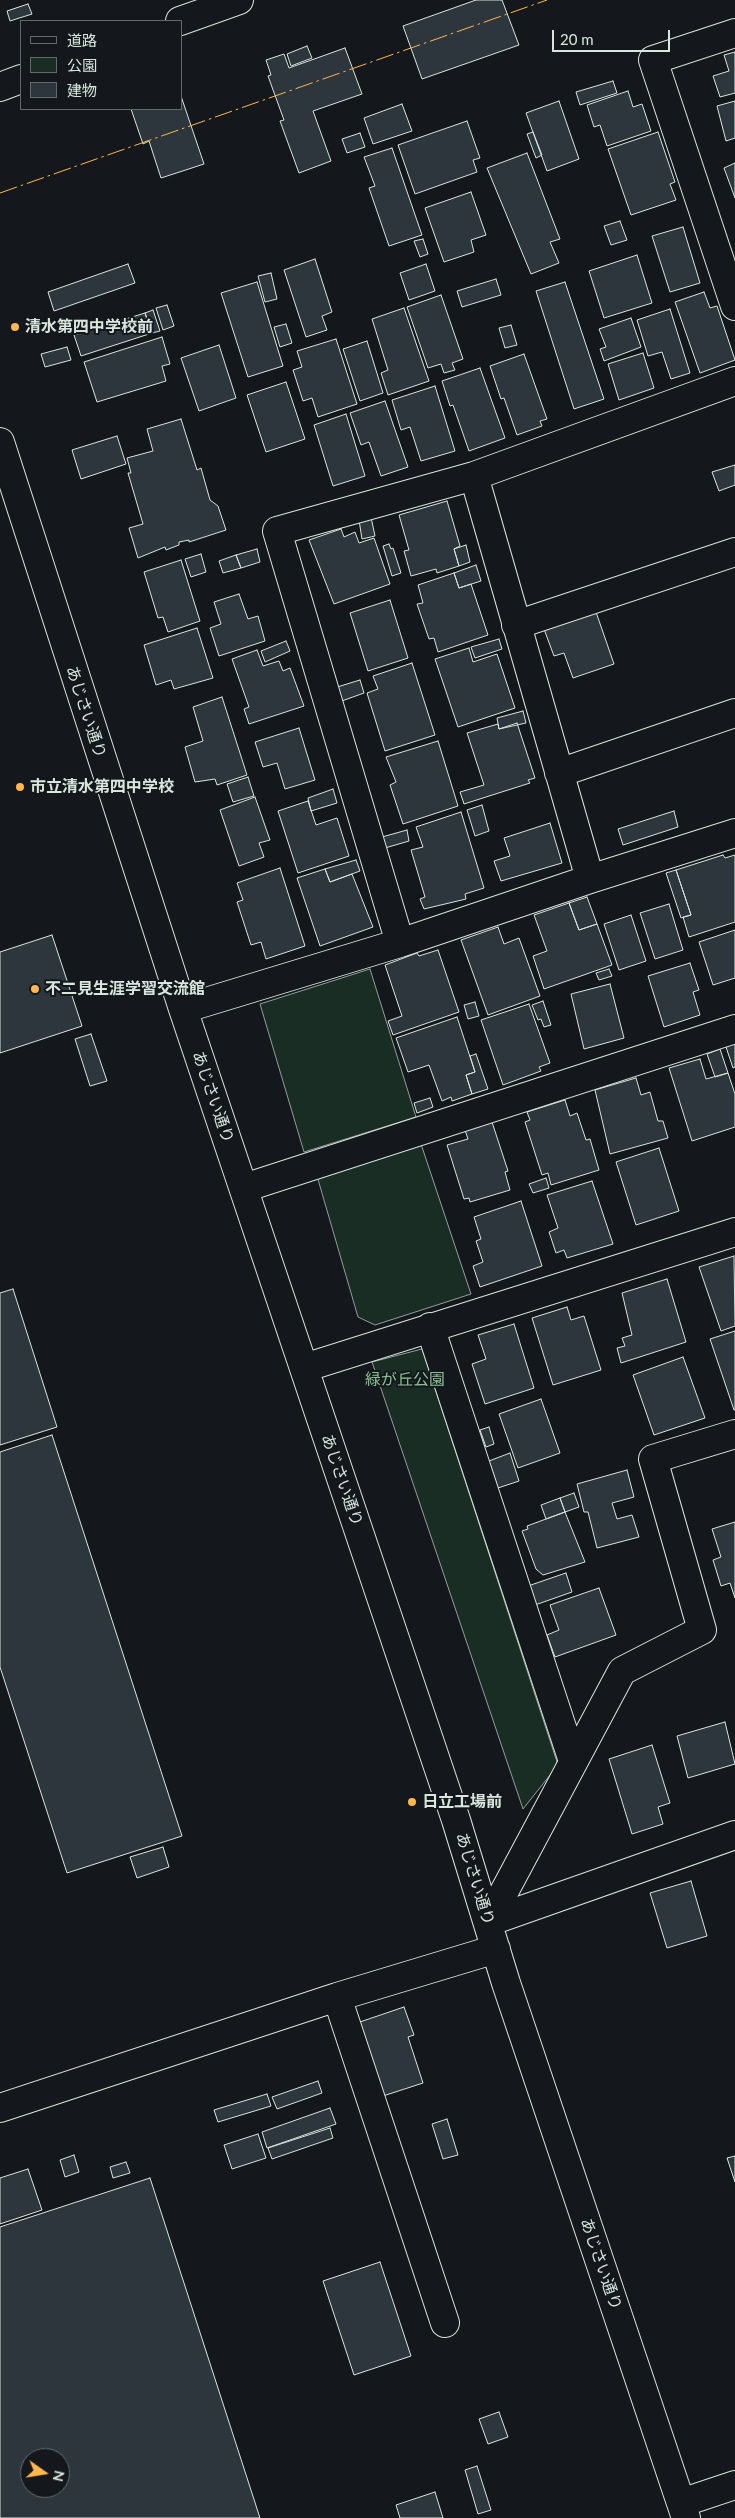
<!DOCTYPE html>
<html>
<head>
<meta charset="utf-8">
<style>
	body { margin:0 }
	#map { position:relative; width:735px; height:2518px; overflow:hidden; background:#14181c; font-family:Lato,"Noto Sans JP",sans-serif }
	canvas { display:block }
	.legend { position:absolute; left:20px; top:20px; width:162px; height:90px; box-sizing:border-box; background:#14181c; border:1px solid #626a69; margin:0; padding:6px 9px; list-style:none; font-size:15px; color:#d8e6dc }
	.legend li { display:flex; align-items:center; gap:10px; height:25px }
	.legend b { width:25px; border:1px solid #626a69 }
	.north { position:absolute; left:20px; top:2448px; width:50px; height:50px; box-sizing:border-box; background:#14181c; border:1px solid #626a69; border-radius:50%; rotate:103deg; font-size:14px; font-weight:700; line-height:20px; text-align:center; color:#d8e6dc }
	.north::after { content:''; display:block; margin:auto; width:18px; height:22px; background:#ffb74d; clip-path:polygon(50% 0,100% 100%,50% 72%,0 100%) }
	.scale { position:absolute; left:552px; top:30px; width:118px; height:22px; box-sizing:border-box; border:2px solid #d8e6dc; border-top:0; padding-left:6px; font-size:15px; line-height:18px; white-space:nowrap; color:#d8e6dc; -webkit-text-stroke:4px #14181c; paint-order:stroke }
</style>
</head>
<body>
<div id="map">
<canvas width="735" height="2518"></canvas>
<ul class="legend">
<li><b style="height:6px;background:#14181c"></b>道路</li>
<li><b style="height:14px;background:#1a2d24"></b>公園</li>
<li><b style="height:14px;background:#2c363c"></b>建物</li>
</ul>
<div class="north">N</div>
<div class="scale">20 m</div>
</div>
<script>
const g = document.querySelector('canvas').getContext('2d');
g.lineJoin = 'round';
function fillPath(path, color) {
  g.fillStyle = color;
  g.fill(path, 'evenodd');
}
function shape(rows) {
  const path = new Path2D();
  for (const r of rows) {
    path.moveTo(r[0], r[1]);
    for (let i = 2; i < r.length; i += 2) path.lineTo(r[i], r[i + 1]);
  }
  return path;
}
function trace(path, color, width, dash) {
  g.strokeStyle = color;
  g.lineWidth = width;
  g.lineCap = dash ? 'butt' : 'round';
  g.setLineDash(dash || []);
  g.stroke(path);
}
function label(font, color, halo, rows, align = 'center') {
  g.font = font + ' Lato,"Noto Sans JP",sans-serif';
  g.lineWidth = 4;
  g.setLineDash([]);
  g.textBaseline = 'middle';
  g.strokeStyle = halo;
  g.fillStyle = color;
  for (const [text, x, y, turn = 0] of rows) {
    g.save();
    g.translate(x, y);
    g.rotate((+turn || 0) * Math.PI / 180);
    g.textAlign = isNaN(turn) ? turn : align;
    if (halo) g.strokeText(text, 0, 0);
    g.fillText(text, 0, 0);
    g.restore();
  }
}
const green = shape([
	[370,969,416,1117,304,1152,260,1004,370,969],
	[420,1141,471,1294,375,1325,358,1317,317,1176,420,1141],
	[422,1349,558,1765,523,1809,372,1362,422,1349]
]);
fillPath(green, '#1a2d24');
trace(green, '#939e99', 1);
const building = shape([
	[476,0,502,0,519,45,422,79,403,26,476,0],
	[28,4,32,14,10,21,7,11,28,4],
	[307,46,312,58,291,66,287,54,307,46],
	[345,48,362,94,313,111,331,161,299,173,280,121,284,120,268,76,271,75,266,60,284,54,289,68,345,48],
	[735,52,735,93,720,97,713,76,729,71,724,55,735,52],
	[613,81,617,93,580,105,576,92,613,81],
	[628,91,633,107,642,104,651,131,607,146,600,125,594,127,587,105,628,91],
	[181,96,204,164,161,178,149,141,143,144,131,109,181,109,181,96],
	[559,101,579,159,547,171,526,113,559,101],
	[735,101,735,138,726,141,717,106,735,101],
	[402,104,412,131,373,144,364,118,402,104],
	[467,121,480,158,473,160,477,172,415,194,398,145,467,121],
	[533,132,542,155,536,158,527,134,533,132],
	[658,132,675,182,670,184,676,200,631,215,608,149,658,132],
	[360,133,365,147,347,153,342,139,360,133],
	[392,148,422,235,389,246,369,188,375,186,364,157,392,148],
	[527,153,560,239,550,242,559,263,531,274,487,168,527,153],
	[735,163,735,198,724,168,735,163],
	[471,192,486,235,471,240,474,252,444,262,425,208,471,192],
	[620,221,627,240,611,245,604,226,620,221],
	[683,227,700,283,670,292,652,236,683,227],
	[423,239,428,254,420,257,414,241,423,239],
	[637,255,652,303,604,318,589,271,637,255],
	[315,259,332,312,322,316,327,330,306,337,284,270,315,259],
	[128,264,135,283,54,311,48,292,128,264],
	[426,264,435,291,409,300,400,273,426,264],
	[271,273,277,299,265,302,258,276,271,273],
	[496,279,501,295,462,307,457,291,496,279],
	[257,282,283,366,248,377,221,293,257,282],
	[565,282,604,399,574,409,536,291,565,282],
	[704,292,710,308,717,306,735,360,700,373,675,302,704,292],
	[441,295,463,359,452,363,455,370,444,373,441,364,428,368,407,307,441,295],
	[167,305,174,326,163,330,156,308,167,305],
	[404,308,429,381,388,395,381,373,388,370,372,319,404,308],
	[670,309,690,373,671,379,662,352,648,356,637,320,670,309],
	[153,310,160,331,152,333,145,313,153,310],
	[145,313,152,333,81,356,74,335,145,313],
	[631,318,641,347,604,361,600,349,606,347,599,329,631,318],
	[286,324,292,343,280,347,274,327,286,324],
	[511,325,517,345,505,348,499,328,511,325],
	[162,337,170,364,162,366,166,381,97,402,84,362,162,337],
	[336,339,357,404,318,417,312,398,303,401,293,370,302,367,297,351,336,339],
	[367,341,383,393,360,401,343,349,367,341],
	[219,345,236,398,199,411,181,358,219,345],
	[67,347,71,360,45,367,41,354,67,347],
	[643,353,654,388,619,400,608,364,643,353],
	[524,354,547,419,540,421,542,426,517,435,504,398,501,399,490,366,524,354],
	[480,368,505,438,469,451,453,405,450,406,442,381,480,368],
	[286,382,305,439,266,452,247,395,286,382],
	[435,386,455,451,421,461,410,427,401,430,392,400,435,386],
	[385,401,408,467,381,476,369,442,361,445,350,413,385,401],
	[346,414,365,476,333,486,314,425,346,414],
	[181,419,197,470,201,468,210,500,218,506,226,530,189,542,189,540,179,542,179,545,166,550,165,547,138,558,129,528,143,524,128,473,131,473,127,458,153,451,147,429,181,419],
	[117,436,126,464,81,479,72,450,117,436],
	[735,465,735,485,719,491,712,472,735,465],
	[447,501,460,546,454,549,459,566,437,573,436,569,411,576,404,551,409,550,399,515,447,501],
	[371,517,375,536,362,539,359,520,371,517],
	[341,529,344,537,355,532,359,543,374,538,390,584,334,604,309,540,341,529],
	[389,544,391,549,393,548,401,573,392,576,383,546,389,544],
	[466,545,470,562,459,566,454,549,466,545],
	[257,549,260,562,241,568,236,555,257,549],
	[201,554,206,572,191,577,185,559,201,554],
	[236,555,241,568,223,573,219,561,236,555],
	[181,560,200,621,168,632,163,617,158,618,144,572,181,560],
	[476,565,481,581,459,588,454,573,476,565],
	[454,573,459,588,471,584,488,635,438,652,434,638,429,639,417,604,423,603,418,585,454,573],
	[239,594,248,619,258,616,265,641,219,656,210,628,221,624,214,602,239,594],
	[390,600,408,658,368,671,350,613,390,600],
	[596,612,614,664,573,678,564,653,554,656,544,629,596,612],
	[197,628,213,678,174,689,171,680,156,685,144,645,197,628],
	[499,639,502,649,475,658,471,647,499,639],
	[286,641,290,651,265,662,261,651,286,641],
	[469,648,473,662,497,654,515,708,458,727,435,659,469,648],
	[257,650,263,666,279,661,283,671,290,668,304,706,249,724,244,709,249,707,232,659,257,650],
	[412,663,435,735,385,751,367,693,378,689,373,676,412,663],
	[360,680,364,693,339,702,334,688,360,680],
	[222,697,247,775,217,785,215,779,195,782,185,747,203,741,193,707,222,697],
	[523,711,526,723,499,729,497,718,523,711],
	[517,723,535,778,528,780,530,783,464,804,460,792,484,785,467,733,498,724,499,729,517,723],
	[299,728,315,780,285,789,277,763,263,767,255,742,299,728],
	[438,741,458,806,403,824,390,785,396,782,386,757,438,741],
	[248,777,254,796,233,802,227,784,248,777],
	[333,789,337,803,311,811,308,798,333,789],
	[255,797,270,840,259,843,264,857,239,866,220,810,255,797],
	[308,801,316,825,337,818,349,856,298,873,278,811,308,801],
	[482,805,489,831,475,836,467,810,482,805],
	[674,811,678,827,623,845,618,829,674,811],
	[461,812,484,888,465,894,466,899,424,909,420,899,425,897,411,850,423,847,416,827,461,812],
	[550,823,562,863,501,881,494,861,510,856,504,838,550,823],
	[407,830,409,841,385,848,382,837,407,830],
	[723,855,725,858,735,855,735,922,689,937,683,917,691,915,676,870,723,855],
	[356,860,360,871,330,882,325,869,356,860],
	[280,868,305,946,266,959,261,942,251,945,237,902,243,900,237,883,280,868],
	[325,869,330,882,352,874,373,927,320,946,297,878,325,869],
	[676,870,691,915,681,918,666,873,676,870],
	[587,897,597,924,579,930,569,903,587,897],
	[569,903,579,930,597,924,612,965,544,989,533,956,547,951,534,915,569,903],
	[669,904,683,950,655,959,640,913,669,904],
	[631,915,646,961,619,970,604,924,631,915],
	[498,927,504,944,519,938,540,996,488,1015,461,940,498,927],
	[735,930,735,978,713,985,699,942,735,930],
	[52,935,82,1026,0,1053,0,952,52,935],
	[438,950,459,1012,393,1035,388,1021,402,1016,385,965,417,953,419,956,438,950],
	[690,963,699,990,693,992,700,1015,664,1027,648,976,690,963],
	[609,969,612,976,599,980,596,973,609,969],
	[610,984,624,1038,584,1049,571,994,610,984],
	[543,1001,551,1025,544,1027,541,1019,538,1020,532,1005,543,1001],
	[475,1002,479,1016,468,1019,464,1005,475,1002],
	[529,1004,550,1063,539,1067,541,1071,503,1085,481,1020,529,1004],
	[457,1017,475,1072,466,1075,472,1094,452,1101,451,1097,442,1101,429,1065,408,1072,396,1038,457,1017],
	[91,1034,107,1081,90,1086,75,1039,91,1034],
	[735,1043,735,1067,733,1068,726,1047,735,1043],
	[720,1049,728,1073,715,1077,707,1054,720,1049],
	[476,1054,488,1089,472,1094,466,1075,475,1072,470,1056,476,1054],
	[700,1059,706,1079,728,1073,735,1094,735,1127,692,1141,669,1068,700,1059],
	[636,1078,641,1095,650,1092,658,1121,663,1121,668,1138,610,1154,595,1090,636,1078],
	[430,1098,433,1107,417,1113,414,1103,430,1098],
	[565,1100,570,1116,577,1113,586,1140,590,1139,599,1170,551,1185,548,1173,542,1175,525,1122,530,1120,527,1112,565,1100],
	[491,1119,508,1171,505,1172,510,1190,470,1202,469,1198,464,1199,447,1145,468,1139,464,1127,491,1119],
	[659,1148,679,1211,636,1225,616,1162,659,1148],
	[546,1178,549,1188,533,1193,529,1184,546,1178],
	[592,1181,613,1244,567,1258,564,1250,556,1253,549,1232,558,1228,547,1195,592,1181],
	[521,1201,542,1266,480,1287,473,1266,483,1262,476,1241,481,1239,474,1217,521,1201],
	[734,1256,735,1326,721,1331,699,1267,734,1256],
	[667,1279,686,1342,621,1363,617,1348,625,1346,622,1338,632,1335,622,1293,667,1279],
	[13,1289,57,1427,0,1445,0,1293,13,1289],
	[567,1307,571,1320,584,1316,601,1370,553,1385,532,1318,567,1307],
	[514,1324,534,1388,485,1404,472,1364,486,1359,478,1335,514,1324],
	[735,1331,735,1410,734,1410,710,1339,735,1331],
	[683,1357,705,1418,654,1435,633,1375,683,1357],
	[541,1399,560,1453,518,1468,499,1414,541,1399],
	[489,1427,494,1444,486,1447,480,1430,489,1427],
	[52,1435,182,1836,67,1873,0,1667,0,1452,52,1435],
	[510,1453,519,1481,498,1488,489,1461,510,1453],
	[627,1470,634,1497,612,1503,617,1519,632,1515,639,1537,597,1548,588,1512,584,1512,577,1484,627,1470],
	[574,1493,579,1507,565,1512,560,1498,574,1493],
	[560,1498,565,1512,546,1519,541,1505,560,1498],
	[565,1512,585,1562,543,1575,536,1569,522,1531,528,1529,527,1526,565,1512],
	[735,1522,735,1598,730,1583,721,1586,713,1560,721,1557,712,1529,735,1522],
	[566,1573,572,1592,535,1605,528,1586,566,1573],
	[599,1588,616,1635,555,1657,547,1635,559,1630,550,1605,599,1588],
	[725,1722,735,1764,688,1778,677,1736,725,1722],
	[652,1745,670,1803,658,1807,663,1824,632,1834,609,1759,652,1745],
	[163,1847,169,1867,137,1878,130,1857,163,1847],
	[691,1881,707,1936,667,1948,650,1893,691,1881],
	[404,2007,414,2035,408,2037,423,2083,383,2096,354,2024,404,2007],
	[318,2081,322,2093,277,2109,272,2097,318,2081],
	[267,2094,271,2106,218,2122,214,2110,267,2094],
	[330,2108,336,2124,267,2148,262,2132,330,2108],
	[447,2119,458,2155,443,2159,432,2124,447,2119],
	[330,2128,333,2138,272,2159,268,2148,330,2128],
	[258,2134,266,2158,232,2169,224,2145,258,2134],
	[74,2155,79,2172,65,2177,60,2160,74,2155],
	[735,2156,735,2182,727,2158,735,2156],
	[126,2162,130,2173,113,2178,110,2167,126,2162],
	[28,2169,42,2210,0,2224,0,2178,28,2169],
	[150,2178,260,2518,0,2518,0,2227,150,2178],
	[30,2458,60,2458,60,2488,30,2488,30,2458],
	[380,2262,411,2356,354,2375,323,2281,380,2262],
	[499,2412,508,2437,488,2444,479,2419,499,2412],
	[477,2466,491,2510,478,2514,465,2470,477,2466],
	[435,2492,443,2518,400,2518,396,2505,435,2492]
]);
fillPath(building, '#2c363c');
trace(building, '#d8e6dc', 1);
const minor = shape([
	[735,33,653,60,735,306],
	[0,442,183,1009,456,1820,506,1983,686,2518],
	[474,476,590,879],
	[516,625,735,552],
	[559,773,735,713],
	[400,943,277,531,474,476,735,381],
	[183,1009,400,943,590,879,735,833],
	[244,1188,735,1029],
	[430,1327,573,1761],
	[304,1368,735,1232],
	[488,1922,622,1671,702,1630,653,1459,735,1434],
	[488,1922,735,1835],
	[337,1997,445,2323],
	[0,2108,337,1997,496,1949],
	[681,2503,735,2485]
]);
const major = shape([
	[180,21,239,0],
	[0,87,21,79]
]);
trace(minor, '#d8e6dc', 30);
trace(major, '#d8e6dc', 30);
trace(minor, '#14181c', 28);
trace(major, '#14181c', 28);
trace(shape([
	[0,193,547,0]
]), '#ffb74d', 1, [18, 4, 2.5, 4]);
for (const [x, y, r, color] of [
	[15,327,5,"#ffb74d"],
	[20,787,5,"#ffb74d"],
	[35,989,5,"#ffb74d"],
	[412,1802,5,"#ffb74d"]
]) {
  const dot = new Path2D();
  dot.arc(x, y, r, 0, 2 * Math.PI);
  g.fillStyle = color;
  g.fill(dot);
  trace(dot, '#14181c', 2);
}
label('bold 16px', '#d8e6dc', '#14181c', [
	["清水第四中学校前",25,327],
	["市立清水第四中学校",30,787],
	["不二見生涯学習交流館",45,989],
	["日立工場前",422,1802]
], 'left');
label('16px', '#d8e6dc', '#14181c', [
	["あじさい通り",86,712,72],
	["あじさい通り",213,1097,71],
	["あじさい通り",342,1480,71],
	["あじさい通り",475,1879,73],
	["あじさい通り",601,2264,71]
]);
label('16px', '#8ac095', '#14181c', [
	["緑が丘公園",405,1380]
]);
</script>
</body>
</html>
